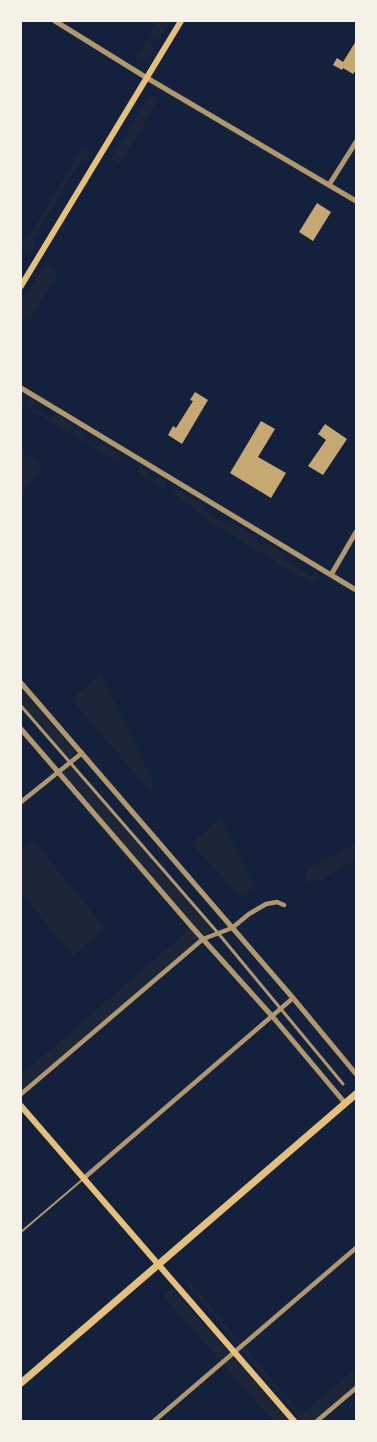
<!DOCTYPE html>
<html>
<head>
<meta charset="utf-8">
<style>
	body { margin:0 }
	#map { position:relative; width:377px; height:1442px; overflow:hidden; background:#14213d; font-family:Raleway,sans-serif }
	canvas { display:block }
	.frame { position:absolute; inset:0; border:22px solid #f6f1e7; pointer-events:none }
</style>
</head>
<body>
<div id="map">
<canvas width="377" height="1442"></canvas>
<div class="frame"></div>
</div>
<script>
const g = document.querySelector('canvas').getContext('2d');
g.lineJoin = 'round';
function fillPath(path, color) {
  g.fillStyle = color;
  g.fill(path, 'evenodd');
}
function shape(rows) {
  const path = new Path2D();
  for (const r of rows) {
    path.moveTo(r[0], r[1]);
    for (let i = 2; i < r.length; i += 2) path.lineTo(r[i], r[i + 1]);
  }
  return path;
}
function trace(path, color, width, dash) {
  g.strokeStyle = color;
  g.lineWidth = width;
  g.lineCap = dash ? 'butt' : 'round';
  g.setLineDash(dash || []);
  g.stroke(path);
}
fillPath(shape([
	[157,21,167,21,169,25,161,39,158,40,149,36],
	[147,40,154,47,152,54,146,60,136,58],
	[150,94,155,97,157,102,120,164,111,159],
	[83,147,89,152,90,157,85,161,80,162,33,239,35,243,35,249,30,252,27,251,22,248],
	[45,265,58,273,29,321,21,316,21,303],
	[27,400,33,400,34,403,32,407,51,418,56,414,70,423,72,427,70,433,22,405],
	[82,430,84,433,82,437,98,447,103,444,123,456,119,462,73,435,76,431],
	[21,451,42,465,22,496,21,496],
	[140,466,148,471,149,479,157,478,166,482,167,487,166,490,137,472],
	[176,489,203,504,204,506,203,510,227,525,231,522,256,537,259,545,269,544,285,554,284,560,311,576,316,573,318,574,312,584,210,522,189,504,173,494],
	[101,674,155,785,149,790,71,699],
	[21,689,73,749,74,755,68,761,21,706],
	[70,763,214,929,26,1091,21,1085,21,1075,192,927,59,773],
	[221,819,255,888,239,895,191,843],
	[33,840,105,928,73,956,21,893,21,850],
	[356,843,356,860,321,880,307,882,306,880,308,869],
	[187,1279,301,1414,356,1368,356,1388,317,1421,302,1421,186,1283],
	[171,1289,222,1345,289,1421,273,1421,163,1296]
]), '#1d2539');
fillPath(shape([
	[356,41,356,70,353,74,343,68,342,70,333,65,337,58,343,62],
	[317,203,331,212,313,241,299,232],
	[195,392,208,400,182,444,168,435,173,426,176,428,193,401,190,400],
	[261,421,275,429,258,457,286,473,271,498,230,473],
	[325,424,347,439,323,475,308,466,326,440,318,434]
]), '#c6a872');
trace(shape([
	[21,1232,82,1180]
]), '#b1986c', 2);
trace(shape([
	[21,706,218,933,343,1084]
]), '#b1986c', 3);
trace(shape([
	[21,802,82,753],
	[21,1094,203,939,232,928,249,914,266,904,277,902,284,905],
	[84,1178,293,998],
	[154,1421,356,1248],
	[317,1421,356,1388]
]), '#b1986c', 4.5);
trace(shape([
	[55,21,147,78,356,201],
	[329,185,356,142],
	[21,388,356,590],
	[331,575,356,532],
	[21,683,293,998,356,1074],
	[21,729,192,927,272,1016,345,1103]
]), '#b1986c', 5);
trace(shape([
	[21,286,181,21],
	[21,1106,294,1421]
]), '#e5c07b', 6);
trace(shape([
	[21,1383,356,1094]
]), '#e5c07b', 7);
</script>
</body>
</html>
